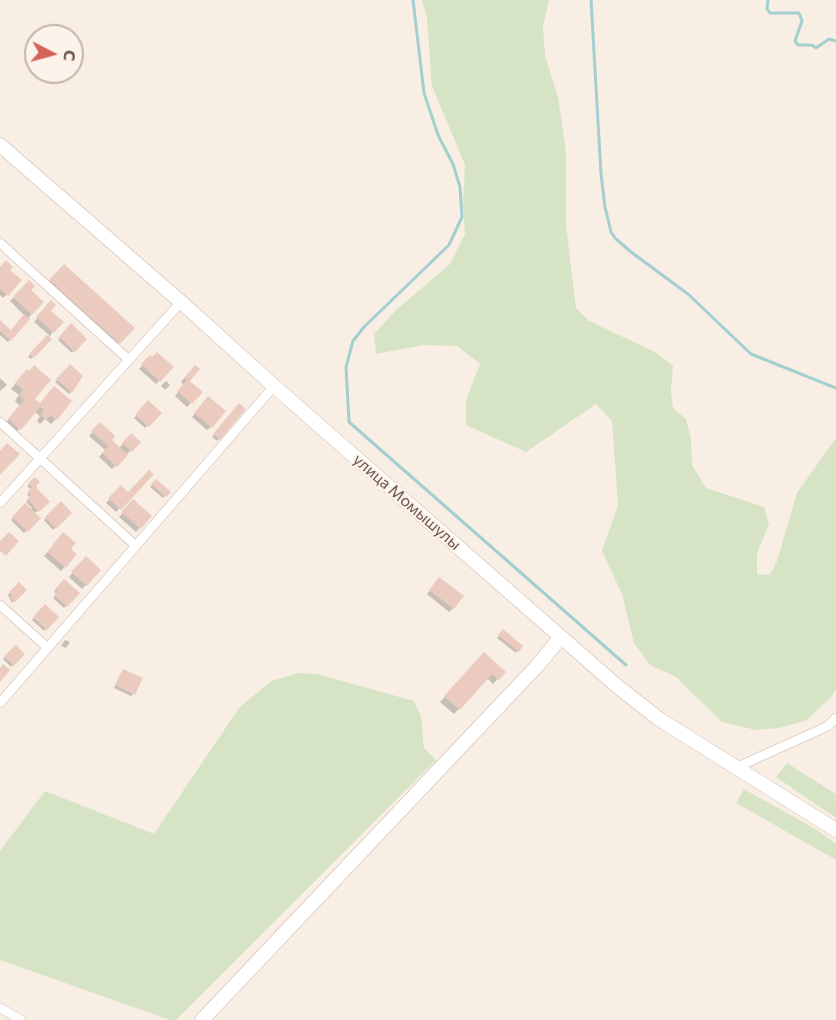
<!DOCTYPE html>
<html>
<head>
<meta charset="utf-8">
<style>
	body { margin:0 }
	#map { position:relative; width:836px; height:1020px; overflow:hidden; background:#f9eee4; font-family:Commissioner,sans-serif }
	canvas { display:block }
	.north { position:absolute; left:24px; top:24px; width:60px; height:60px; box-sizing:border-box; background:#fcf3ea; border:2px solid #c3b3ab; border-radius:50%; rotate:96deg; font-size:16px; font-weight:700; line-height:24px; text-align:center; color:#6e544d }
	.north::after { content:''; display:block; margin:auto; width:21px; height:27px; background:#d46358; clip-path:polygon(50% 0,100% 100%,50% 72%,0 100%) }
</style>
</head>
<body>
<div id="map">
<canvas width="836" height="1020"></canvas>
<div class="north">С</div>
</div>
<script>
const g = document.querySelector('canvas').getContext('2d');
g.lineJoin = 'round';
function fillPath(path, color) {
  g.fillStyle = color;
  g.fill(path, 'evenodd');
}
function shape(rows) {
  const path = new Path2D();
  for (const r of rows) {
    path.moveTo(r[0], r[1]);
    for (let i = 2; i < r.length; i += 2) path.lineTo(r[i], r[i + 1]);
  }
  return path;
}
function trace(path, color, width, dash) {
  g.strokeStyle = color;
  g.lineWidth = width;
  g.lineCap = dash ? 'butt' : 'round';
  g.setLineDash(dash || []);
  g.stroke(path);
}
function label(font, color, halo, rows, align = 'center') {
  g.font = font + ' Commissioner,sans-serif';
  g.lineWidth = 4.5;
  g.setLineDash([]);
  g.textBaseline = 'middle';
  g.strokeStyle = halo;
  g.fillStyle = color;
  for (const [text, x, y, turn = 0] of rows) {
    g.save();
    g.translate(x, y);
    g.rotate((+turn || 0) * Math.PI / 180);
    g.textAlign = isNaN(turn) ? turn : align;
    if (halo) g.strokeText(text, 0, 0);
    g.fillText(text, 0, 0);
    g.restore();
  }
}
fillPath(shape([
	[422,0,549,0,543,27,545,56,558,97,566,152,566,225,576,308,589,321,655,352,673,366,671,391,673,408,686,419,691,439,692,465,706,488,764,507,769,525,757,553,757,574,770,575,777,561,797,493,836,438,836,689,832,696,807,720,779,728,756,730,722,722,676,677,650,665,634,643,622,594,602,551,618,505,612,421,596,404,526,452,466,425,466,400,480,364,457,346,423,345,376,354,374,334,396,310,450,264,465,234,463,204,465,165,432,86,427,18],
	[299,673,317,674,414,701,421,716,424,748,436,760,176,1020,170,1020,0,960,0,851,45,791,154,834,239,708,271,681],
	[787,763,836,794,836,818,776,777],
	[744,789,817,830,836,844,836,860,736,803]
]), '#d6e4c5');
fillPath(shape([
	[64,266,133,328,114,348,45,286],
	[0,269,8,270,20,280,3,298,0,295],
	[29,282,29,290,42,302,8,342,0,335,0,322,11,332,25,316,10,301],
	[51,302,49,311,53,332,48,338,50,339,31,359,28,357,49,335,34,322],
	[71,326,85,339,72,353,58,340],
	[150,357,172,367,156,384,139,369],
	[70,366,71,392,69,394,55,382],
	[191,370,188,381,191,403,187,407,175,396,184,385,181,382],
	[22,376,33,400,56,419,51,424,45,419,40,424,37,421,40,416,34,411,15,434,4,425,20,406,15,401,19,395,11,389],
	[0,378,7,385,0,391],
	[166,381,170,385,165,390,161,386],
	[205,402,211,427,207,430,192,417],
	[148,403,160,413,145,428,134,418],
	[239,405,244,409,217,441,212,437],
	[100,424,110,440,119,448,131,435,139,442,112,469,99,457,105,450,89,436],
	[152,474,116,512,106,503,121,487,128,494],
	[35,479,36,489,48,502,34,514,39,518,24,533,11,520,25,505,30,510,32,508,26,502,30,498,27,494,31,490,27,486],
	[156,481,168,492,163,498,150,487],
	[133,501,150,516,136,532,119,517],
	[61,504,70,513,53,530,44,520],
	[60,538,75,554,61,571,44,556],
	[86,558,99,570,82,589,69,577],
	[64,581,78,593,64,608,53,598,57,594,54,592],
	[436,583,453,608,449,612,427,594],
	[19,584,25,590,12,603,8,595],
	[45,606,57,617,44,631,32,620],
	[503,631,521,646,516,653,497,638],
	[65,640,70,642,66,648,61,646],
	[16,647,23,654,11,667,3,659],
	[479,659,504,672,493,684,487,678,454,714,440,702],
	[121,673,133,694,131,696,114,688]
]), '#0003');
trace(shape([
	[413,0,424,93,438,135,453,164,460,187,462,217,449,245,364,327,353,341,346,367,349,422,626,665],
	[591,0,601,174,605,207,611,232,616,239,631,252,688,294,751,354,836,388],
	[768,0,767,9,770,13,799,13,802,21,795,41,798,45,812,45,816,48,829,39,836,41]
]), '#a3cfd0', 3);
fillPath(shape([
	[6,260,13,267,10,270,22,280,8,296,0,289,0,267],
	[64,264,135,328,120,344,49,280],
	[29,280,35,286,31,290,44,302,32,315,13,297],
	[51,300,56,305,51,311,64,322,54,333,36,317],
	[24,314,30,319,11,341,0,331,0,320,11,330],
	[71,323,87,339,75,352,59,337],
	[47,335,52,339,34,358,29,354],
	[157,352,174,367,160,382,141,364,150,355,152,357],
	[70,364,83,376,72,393,56,379],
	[34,365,51,380,35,399,40,403,54,386,72,401,57,420,51,415,46,420,41,415,44,410,40,407,21,430,8,419,24,400,19,395,23,390,15,383,27,369,29,371],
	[195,365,200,369,190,381,203,392,192,404,177,391,187,380,184,378],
	[208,396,226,411,212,428,194,413],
	[148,400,162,413,149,427,135,415],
	[239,403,246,409,220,440,213,434],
	[100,422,115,436,112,440,128,455,117,467,102,453,108,446,91,431],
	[131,433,141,442,132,452,122,443],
	[7,443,20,454,0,475,0,451],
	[149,470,154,474,121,510,108,498,121,485,128,492],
	[35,477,40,482,37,485,37,488,50,502,39,512,27,499,31,495,28,491,32,487,28,483],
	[156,479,171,492,166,497,151,484],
	[133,499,152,516,141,529,121,512],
	[61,501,72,513,56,529,45,517],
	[25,503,41,518,28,532,12,517],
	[9,532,19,541,6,556,0,551,0,541],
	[63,532,76,543,71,549,77,554,66,568,47,552],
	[86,556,101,570,87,586,71,572],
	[439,577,464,596,454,609,429,590],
	[64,579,80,593,67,607,54,595,58,591,55,589],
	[19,582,27,590,15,602,10,597,12,595,9,592],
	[45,604,59,617,47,630,33,617],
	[503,629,523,646,519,652,498,635],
	[16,645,25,654,14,666,4,656],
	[484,652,506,672,499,680,492,674,460,710,444,696],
	[3,664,10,670,0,682,0,668],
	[123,669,143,678,135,695,115,685]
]), '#ebcbbf');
const street = shape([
	[0,243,129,360],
	[0,422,136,546],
	[0,503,181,302],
	[0,605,48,648],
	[0,703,274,386],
	[735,768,828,726,836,718],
	[0,1008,21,1020]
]);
const secondary = shape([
	[0,145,181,302,274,386,617,686,659,719,836,830],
	[202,1020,538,665,561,637]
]);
trace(street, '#c8b5ac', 10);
trace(secondary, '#cdb7ad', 15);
trace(street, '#fff', 9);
trace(secondary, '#fff', 14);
label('16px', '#6e544d', '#fcf3ea', [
	["улица Момышулы",407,502,41]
]);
</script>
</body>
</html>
